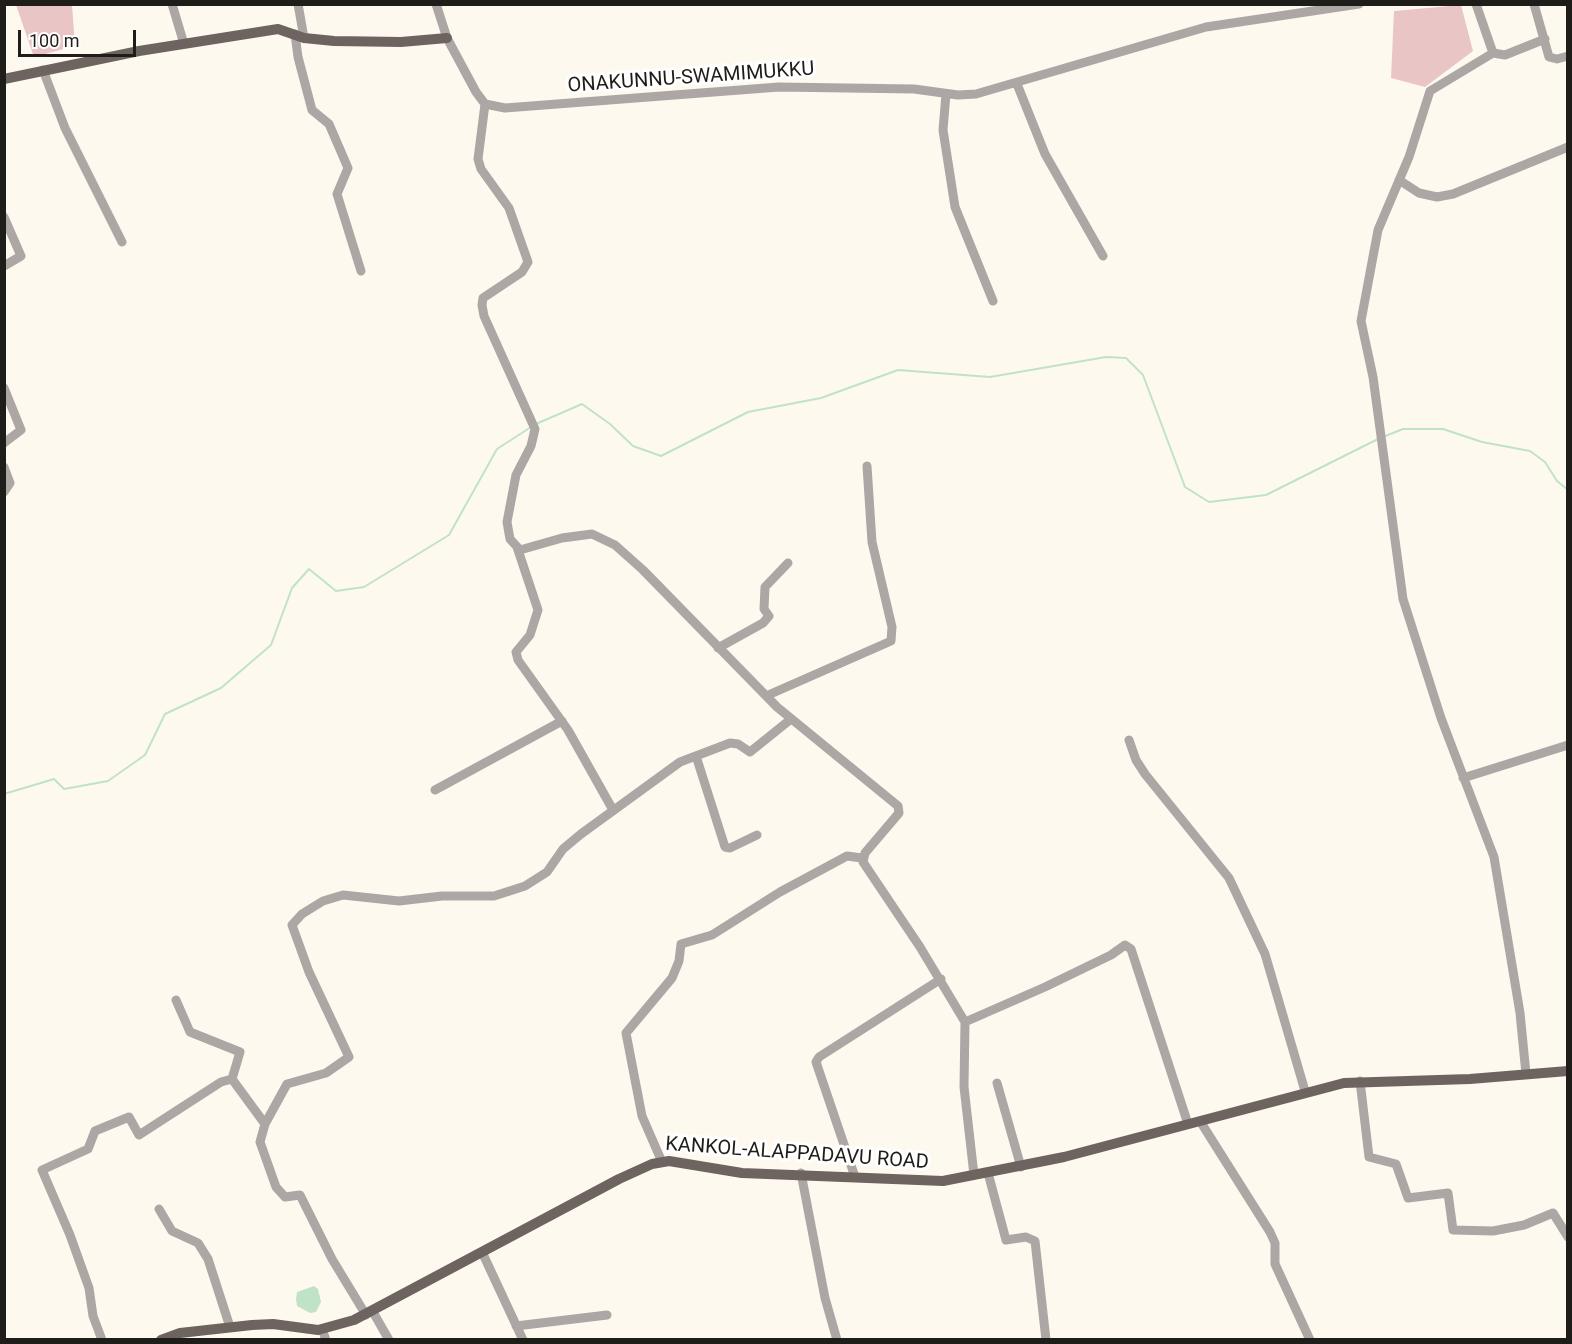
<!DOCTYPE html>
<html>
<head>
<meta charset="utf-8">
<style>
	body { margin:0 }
	#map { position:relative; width:1572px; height:1344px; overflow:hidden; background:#fef9ee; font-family:Roboto,sans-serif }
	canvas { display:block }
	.frame { position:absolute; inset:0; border:6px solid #1f1d19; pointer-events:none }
	.scale { position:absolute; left:18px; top:30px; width:118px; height:27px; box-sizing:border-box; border:3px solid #1f1d19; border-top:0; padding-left:8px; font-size:18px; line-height:21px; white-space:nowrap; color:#1f1d19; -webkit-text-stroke:4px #fff; paint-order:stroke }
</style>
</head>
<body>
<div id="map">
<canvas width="1572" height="1344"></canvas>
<div class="frame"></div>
<div class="scale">100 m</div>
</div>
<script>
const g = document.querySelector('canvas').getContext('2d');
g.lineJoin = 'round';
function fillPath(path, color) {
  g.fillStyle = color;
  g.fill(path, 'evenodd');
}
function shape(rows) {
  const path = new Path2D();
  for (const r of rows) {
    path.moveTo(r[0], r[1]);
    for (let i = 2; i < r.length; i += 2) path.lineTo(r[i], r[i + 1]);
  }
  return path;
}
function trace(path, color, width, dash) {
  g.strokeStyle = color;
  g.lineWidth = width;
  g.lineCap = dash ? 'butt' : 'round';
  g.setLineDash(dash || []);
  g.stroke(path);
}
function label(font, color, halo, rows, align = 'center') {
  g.font = font + ' Roboto,sans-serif';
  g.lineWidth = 6;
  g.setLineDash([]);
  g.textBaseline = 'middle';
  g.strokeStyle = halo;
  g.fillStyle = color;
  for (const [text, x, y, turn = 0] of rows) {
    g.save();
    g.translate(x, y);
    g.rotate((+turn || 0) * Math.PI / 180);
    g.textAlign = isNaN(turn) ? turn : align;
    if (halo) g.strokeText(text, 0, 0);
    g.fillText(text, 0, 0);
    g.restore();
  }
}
fillPath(shape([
	[16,5,72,5,75,46,34,57],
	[1461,5,1473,51,1425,87,1391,78,1394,11]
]), '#eac5c6');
fillPath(shape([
	[314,1286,318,1289,321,1302,316,1312,310,1313,297,1306,296,1299,297,1292]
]), '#c0e3c7');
trace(shape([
	[536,424,582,404,610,424,633,446,661,456,748,412,821,398,898,370,990,377,1106,357,1126,358,1143,375,1185,487,1209,502,1266,495,1378,439],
	[1383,437,1403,429,1443,429,1482,442,1530,451,1545,462,1557,481,1568,490],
	[4,794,54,779,64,789,108,781,145,755,165,714,221,688,271,645,292,588,309,569,336,591,364,587,449,535,497,449,531,427]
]), '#c0e3c7', 2);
trace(shape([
	[172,4,184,44],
	[298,4,304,38],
	[436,4,447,38,476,92,485,104,505,108,779,87,914,89,958,95,976,94,1206,27,1359,4],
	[1476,4,1493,53,1430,91,1409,157,1378,230,1361,321,1373,377,1403,599,1441,718,1494,857,1520,1013,1526,1074],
	[1534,4,1549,57,1557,59,1568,56],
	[295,34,298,57,312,110,329,124,348,168,337,194,361,271],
	[1493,53,1505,55,1545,39],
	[43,70,65,128,122,242],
	[1017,84,1045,154,1103,256],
	[946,94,943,130,955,207,993,301],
	[485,104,478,159,481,169,509,208,528,262,522,272,483,298,482,305,484,316,535,429,531,446,516,475,507,522,510,539,520,550,562,538,592,534,615,545,643,570,777,707,898,806,899,813,865,853,863,862,920,947,965,1022,964,1087,974,1175],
	[1399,180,1419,193,1437,197,1453,194,1568,147],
	[4,217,21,256,4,266],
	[4,388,21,430,4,443],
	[4,467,10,483,4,492],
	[517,547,538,610,530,635,516,652,518,660,568,730,613,810],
	[718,648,763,623,769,616,764,609,765,587,788,563],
	[766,696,891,641,892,627,872,542,867,466],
	[1129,740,1136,760,1145,774,1229,878,1265,954,1305,1091],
	[696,756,725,847,730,848,757,835],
	[1463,778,1568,745],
	[435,790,562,721],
	[176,1000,190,1032,240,1052,232,1079],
	[965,1022,1045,987,1111,955,1125,945,1131,949,1188,1124],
	[1360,1081,1369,1157,1396,1164,1408,1198,1448,1193,1453,1230,1493,1231,1524,1225,1553,1213,1568,1237],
	[997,1083,1021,1167],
	[1200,1121,1270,1232,1275,1243,1275,1264,1310,1340],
	[265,1124,260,1142,276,1187,285,1197,300,1195,332,1259,366,1315],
	[662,1162,642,1116,626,1033,672,978,679,961,681,944,712,935,780,892,847,856,862,858],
	[801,1173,825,1298,837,1340],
	[988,1173,1006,1240,1026,1237,1035,1241,1046,1340],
	[855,1177,816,1062,819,1057,941,979],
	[159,1209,172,1231,198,1243,208,1259,230,1327],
	[482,1252,523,1340],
	[373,1312,389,1340],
	[516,1326,607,1315],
	[322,1329,326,1340],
	[102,1340,93,1316,89,1288,70,1235,42,1170,88,1149,95,1131,129,1117,139,1135,221,1082,232,1079,265,1124,287,1084,326,1073,349,1057,309,972,292,925,302,914,323,901,343,895,399,901,442,896,494,896,525,886,547,872,563,849,581,834,680,762,730,743,738,744,750,752,791,719]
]), '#aca7a5', 9);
trace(shape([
	[4,79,139,51,278,29,304,38,334,41,401,42,447,38],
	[161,1340,180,1333,252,1325,273,1324,318,1330,354,1320,619,1179,652,1164,669,1161,742,1173,943,1181,1064,1157,1344,1083,1470,1079,1568,1071]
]), '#6d6460', 10);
label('20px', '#1f1d19', '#fff', [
	["ONAKUNNU-SWAMIMUKKU",691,78,-4],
	["KANKOL-ALAPPADAVU ROAD",797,1154,4]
]);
</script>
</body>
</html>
